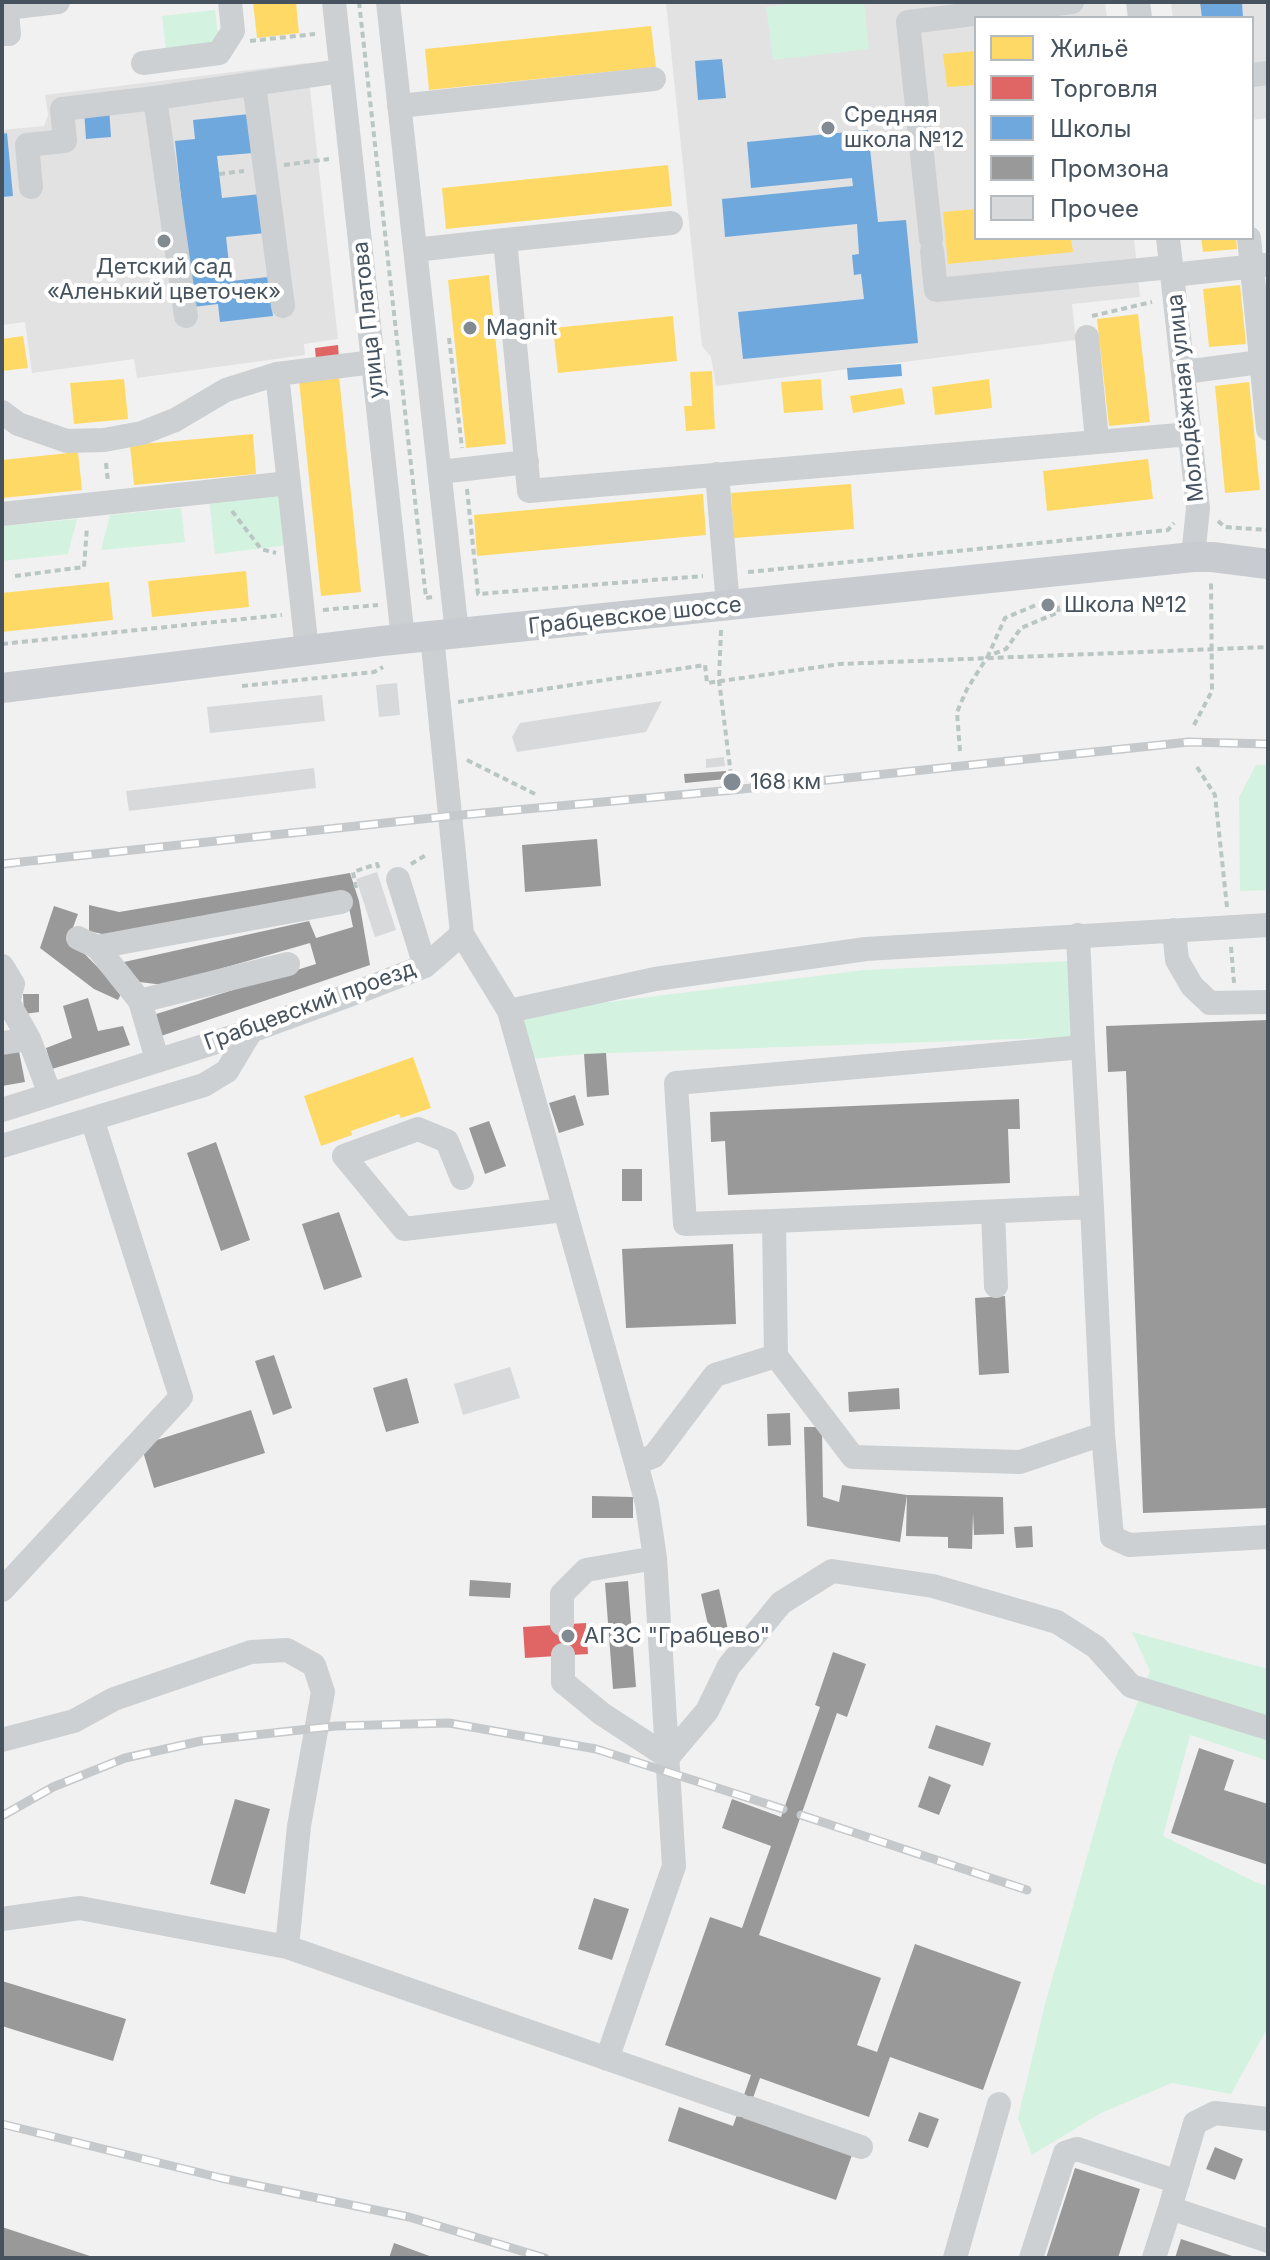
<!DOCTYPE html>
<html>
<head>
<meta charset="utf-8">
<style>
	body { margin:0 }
	#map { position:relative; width:1270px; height:2260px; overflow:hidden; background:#f1f1f1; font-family:Inter,sans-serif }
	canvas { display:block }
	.frame { position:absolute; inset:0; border:4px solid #46535f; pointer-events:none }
	.legend { position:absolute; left:974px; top:16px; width:280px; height:224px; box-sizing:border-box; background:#fff; border:2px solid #b5babf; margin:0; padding:10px 14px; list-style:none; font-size:24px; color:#46535f }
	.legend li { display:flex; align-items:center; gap:16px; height:40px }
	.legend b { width:40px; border:2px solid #b5babf }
</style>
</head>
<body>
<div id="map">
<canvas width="1270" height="2260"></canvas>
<div class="frame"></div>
<ul class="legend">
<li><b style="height:22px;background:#ffd966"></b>Жильё</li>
<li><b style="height:22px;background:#e06666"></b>Торговля</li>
<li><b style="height:22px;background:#6fa8dc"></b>Школы</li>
<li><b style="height:22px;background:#999"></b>Промзона</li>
<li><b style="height:22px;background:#d8d9db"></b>Прочее</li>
</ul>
</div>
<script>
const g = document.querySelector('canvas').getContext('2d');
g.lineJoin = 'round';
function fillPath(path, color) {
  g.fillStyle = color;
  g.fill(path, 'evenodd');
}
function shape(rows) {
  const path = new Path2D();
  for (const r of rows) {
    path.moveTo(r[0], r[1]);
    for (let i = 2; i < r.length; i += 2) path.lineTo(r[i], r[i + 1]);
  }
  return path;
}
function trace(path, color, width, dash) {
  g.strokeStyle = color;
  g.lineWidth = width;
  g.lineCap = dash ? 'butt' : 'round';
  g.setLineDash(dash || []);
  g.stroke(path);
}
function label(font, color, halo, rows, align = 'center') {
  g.font = font + ' Inter,sans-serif';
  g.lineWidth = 8;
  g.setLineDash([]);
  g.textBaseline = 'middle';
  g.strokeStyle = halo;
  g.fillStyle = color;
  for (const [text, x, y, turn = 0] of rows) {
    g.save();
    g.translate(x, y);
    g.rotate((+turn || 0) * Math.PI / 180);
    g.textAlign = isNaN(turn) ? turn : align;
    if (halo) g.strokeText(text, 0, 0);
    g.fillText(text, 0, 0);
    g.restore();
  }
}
fillPath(shape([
	[1105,2,1107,18,976,18,976,238,1134,238,1140,297,1072,304,1076,340,716,386,711,357,702,346,666,3],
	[1171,2,1268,2,1268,118,1252,120,1252,18,1173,18],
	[307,63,338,339,304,344,305,355,137,378,134,359,32,373,25,322,2,325,2,130,44,126,48,115,45,95]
]), '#e3e2e3');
fillPath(shape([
	[803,2,864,2,869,49,773,60,766,7],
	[215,10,219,44,166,50,162,16],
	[280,491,287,545,215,554,209,499],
	[181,508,185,542,101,550,110,515],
	[77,519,68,554,2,561,2,526],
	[1256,765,1268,765,1268,890,1240,891,1239,797],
	[1069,961,1073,1037,584,1054,529,1059,524,1018,585,1005,865,970],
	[1132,1632,1268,1669,1268,1761,1190,1735,1163,1836,1255,1882,1268,1886,1268,2027,1231,2094,1172,2083,1101,2113,1032,2155,1018,2118,1045,2004,1114,1762,1150,1671]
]), '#d4f2e0');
fillPath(shape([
	[253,2,296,2,299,33,257,38],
	[651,26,656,67,429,90,425,49],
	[976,51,976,85,947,87,943,54],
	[668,165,672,206,446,229,442,188],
	[976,209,976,238,1071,238,1073,252,948,264,943,212],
	[1201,238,1236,238,1237,249,1203,252],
	[489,275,506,444,466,448,448,280],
	[1240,285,1246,344,1209,347,1203,289],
	[1138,314,1150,422,1109,426,1097,319],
	[673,316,677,361,558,373,553,328],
	[23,336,28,368,2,371,2,339],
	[712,371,715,429,686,431,684,406,692,406,690,372],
	[339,376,361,592,321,596,299,380],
	[124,379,128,419,74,424,70,383],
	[821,379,823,410,784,413,781,382],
	[989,379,992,408,935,415,932,387],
	[1249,382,1260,490,1225,493,1215,386],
	[902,388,905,404,853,413,850,396],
	[253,434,256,474,134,485,130,445],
	[78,452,82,490,2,498,2,460],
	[1148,459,1153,499,1047,511,1043,471],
	[851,484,854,529,734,538,731,493],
	[703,494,706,535,477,556,474,515],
	[246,571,249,607,152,617,148,581],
	[109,582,113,620,2,632,2,593],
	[413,1057,431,1108,401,1118,399,1114,351,1131,352,1135,321,1146,304,1096]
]), '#ffd966');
fillPath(shape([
	[338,345,339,358,316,360,315,348],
	[586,1623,588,1654,525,1658,523,1627]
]), '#e06666');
fillPath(shape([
	[1200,2,1242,2,1243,18,1202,18],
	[722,59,726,98,698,100,695,61],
	[109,108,111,137,86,139,84,110],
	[249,114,253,153,217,156,222,198,261,194,265,233,226,237,231,281,268,277,273,316,220,322,218,304,193,307,175,141,195,139,193,120],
	[868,130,878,222,906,220,918,343,743,359,738,312,864,299,861,274,854,275,852,255,859,254,857,224,725,237,722,199,853,186,852,178,751,188,747,142],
	[7,133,13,196,2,197,2,134],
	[901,364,902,376,848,380,847,368]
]), '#6fa8dc');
fillPath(shape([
	[726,771,726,779,685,783,684,774],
	[597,839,601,886,525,892,522,845],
	[350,873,359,901,370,965,158,1037,153,1015,316,964,310,943,164,985,131,981,124,962,309,921,316,938,353,927,346,894,115,937,89,931,89,905,119,912],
	[54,906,78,914,69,938,122,992,118,1000,94,989,40,948],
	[23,994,39,994,39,1012,24,1014],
	[88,998,98,1031,123,1026,130,1045,52,1069,46,1048,72,1038,63,1006],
	[1268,1020,1268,1508,1143,1513,1126,1071,1108,1072,1106,1026],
	[18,1046,25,1082,2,1086,2,1049],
	[606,1053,609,1095,587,1097,584,1054],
	[575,1095,584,1125,559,1133,549,1103],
	[1019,1099,1020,1129,1008,1129,1010,1183,728,1195,725,1141,711,1142,710,1112],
	[489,1121,506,1166,485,1174,469,1128],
	[216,1142,250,1240,221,1251,187,1153],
	[622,1169,642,1169,642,1201,622,1201],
	[339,1212,362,1277,324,1290,302,1224],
	[733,1244,736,1324,626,1328,622,1249],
	[1005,1296,1009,1373,979,1375,975,1298],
	[274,1355,292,1408,273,1415,255,1361],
	[407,1378,419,1423,386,1432,373,1388],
	[899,1388,900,1409,849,1412,848,1392],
	[251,1410,265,1453,154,1488,141,1445],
	[790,1413,791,1445,768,1446,767,1414],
	[804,1427,822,1427,823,1497,839,1502,842,1485,907,1495,900,1542,807,1526],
	[907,1495,1003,1497,1004,1534,974,1535,973,1513,972,1549,948,1548,948,1537,906,1536],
	[592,1496,633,1497,633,1518,592,1518],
	[1032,1526,1033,1547,1016,1548,1014,1527],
	[470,1580,511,1583,510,1598,469,1596],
	[628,1581,636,1687,613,1689,605,1583],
	[719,1589,729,1634,711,1638,701,1594],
	[833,1652,866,1664,847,1717,837,1713,759,1935,881,1978,857,2045,877,2052,915,1944,1021,1982,983,2090,890,2057,869,2117,760,2078,746,2118,852,2155,836,2200,668,2141,679,2107,733,2126,751,2075,665,2045,710,1917,742,1928,771,1846,722,1828,732,1799,781,1817,820,1707,815,1705],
	[936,1725,991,1743,983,1766,928,1748],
	[1199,1748,1234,1760,1224,1790,1268,1804,1268,1865,1171,1833],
	[929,1776,951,1785,939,1815,918,1807],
	[235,1799,270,1809,245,1894,210,1884],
	[594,1898,629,1909,612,1960,578,1949],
	[2,1981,126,2019,113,2061,2,2026],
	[919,2112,939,2119,928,2148,908,2141],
	[1215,2147,1243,2159,1235,2180,1206,2169],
	[1075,2168,1140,2189,1118,2258,1046,2258],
	[2,2227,93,2257,93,2258,2,2258],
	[1181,2239,1235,2257,1235,2258,1175,2258],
	[394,2243,435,2258,389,2258]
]), '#999');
fillPath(shape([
	[397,683,400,715,379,717,376,685],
	[322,695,325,721,210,733,207,707],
	[662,701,646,732,517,752,512,737,520,723],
	[724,757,725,766,706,768,706,759],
	[314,768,316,788,129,811,126,791],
	[377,872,396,930,375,937,356,879],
	[510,1367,520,1398,463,1415,454,1384]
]), '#d8d9db');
trace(shape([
	[359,2,426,598,432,597],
	[250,41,315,34],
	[284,165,329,159],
	[219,174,244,171],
	[1092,316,1152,302],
	[449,338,462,448],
	[106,463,108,482],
	[467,489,478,594,703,576],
	[232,511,261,549,276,553],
	[1218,521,1225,527,1268,530],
	[748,572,1168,530,1174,523],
	[15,576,84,567,87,527],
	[323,610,378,605],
	[721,630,719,680,731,775],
	[2,644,282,615],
	[242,686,374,672,383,667],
	[458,702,705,665,707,683,840,664,1268,647],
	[1194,725,1212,691,1211,581],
	[960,751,957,712,967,689,988,656,1006,649,1021,628,1059,612,1057,604,1036,605,1005,618,988,656],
	[467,760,537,795],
	[1197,767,1215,795,1227,907],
	[411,864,426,855],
	[356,888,353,872,377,864,379,869],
	[1231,947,1234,983]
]), '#b9c6c3', 4, [6, 4]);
trace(shape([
	[334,2,403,639],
	[388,2,457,633],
	[1138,2,1140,18],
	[7,8,58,2],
	[2,34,9,34,6,2],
	[143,63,219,53,233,31,230,2],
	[1252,75,1268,73],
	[254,84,283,306],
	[399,106,654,79],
	[31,187,27,145,65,141,62,109,155,98],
	[1168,238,1198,508,1193,557],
	[1249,238,1268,429],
	[931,239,908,22,1072,2],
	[505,240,671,223],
	[415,250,505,240,529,491,1190,434],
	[932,251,936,290,1171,267],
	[1172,275,1265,265],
	[186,316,155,98,341,71],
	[1087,337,1097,440],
	[1184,372,1268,361],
	[2,412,18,424,67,441,104,440,142,433,175,420,226,390,277,374],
	[440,472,527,462],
	[717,474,728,606],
	[2,514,289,483],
	[432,636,462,934,509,1011,636,1463,647,1504,655,1558,674,1866,607,2059],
	[307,650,277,374,373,362],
	[398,879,425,966],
	[1174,930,1177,960,1192,986,1210,1003,1268,1002],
	[1078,935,1083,1047],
	[78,938,97,947,341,902],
	[97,947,140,1001,288,964],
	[2,966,13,984,8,1002,29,1039,2,1043],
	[140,1001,157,1059],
	[509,1011,655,979,866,949,1268,925],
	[29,1039,50,1094],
	[2,1110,251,1031,363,990,425,966,462,934],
	[2,1146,204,1085,227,1071,251,1031],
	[462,1178,447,1141,418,1129,344,1156,404,1229,564,1210],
	[993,1212,996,1286],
	[774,1221,685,1224,676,1083,1083,1047,1092,1207],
	[1103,1434,1112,1537,1129,1545,1268,1537],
	[636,1463,654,1456,715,1375,776,1356,853,1457,1020,1462,1103,1434,1092,1207,774,1221,776,1356],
	[2,1590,181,1397,92,1119],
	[562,1624,562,1594,586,1570,655,1558],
	[563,1655,563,1682,602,1714,668,1757,707,1711,729,1666,781,1603,832,1571,933,1586,1057,1622,1096,1647,1131,1686,1268,1728],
	[2,1740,74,1721,114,1699,251,1652,287,1650,314,1665,323,1692,299,1826,287,1947,740,2105],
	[2,1919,80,1908,287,1947],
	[750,2108,861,2147],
	[1170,2208,1195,2123,1215,2113,1268,2119],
	[955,2258,999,2104],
	[1031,2258,1065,2153,1077,2149,1178,2182],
	[1154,2258,1170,2208,1268,2241]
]), '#ccd0d2', 24);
trace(shape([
	[2,688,382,641,1193,557,1212,557,1268,564]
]), '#c8ccd0', 30);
const rail = shape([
	[2,864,450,816,733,790,1189,742,1268,744],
	[801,1815,1027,1890],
	[2,1816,53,1787,125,1758,201,1741,336,1726,449,1723,596,1749,783,1809],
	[2,2124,221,2178,409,2217,545,2258]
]);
trace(rail, '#c6c9cb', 9);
trace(rail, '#fff', 6, [18]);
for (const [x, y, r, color] of [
	[828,128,8,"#828a92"],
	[164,241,8,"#828a92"],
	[470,328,8,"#828a92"],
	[1048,605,8,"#828a92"],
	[732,782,10,"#828a92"],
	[568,1636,8,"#828a92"]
]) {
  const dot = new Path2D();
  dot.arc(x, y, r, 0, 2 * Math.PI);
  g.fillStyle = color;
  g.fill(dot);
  trace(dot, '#fff', 3);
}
label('22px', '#46535f', '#fff', [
	["Средняя",844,115],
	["школа №12",844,140],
	["Детский сад",164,267,"center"],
	["«Аленький цветочек»",164,292,"center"],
	["Magnit",486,328],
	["Школа №12",1064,605],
	["168 км",750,782],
	["АГЗС \"Грабцево\"",584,1636]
], 'left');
label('22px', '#46535f', '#fff', [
	["улица Платова",369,320,-96],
	["Молодёжная улица",1186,398,-96],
	["Грабцевское шоссе",635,616,-6],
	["Грабцевский проезд",310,1006,-20]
]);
</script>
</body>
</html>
